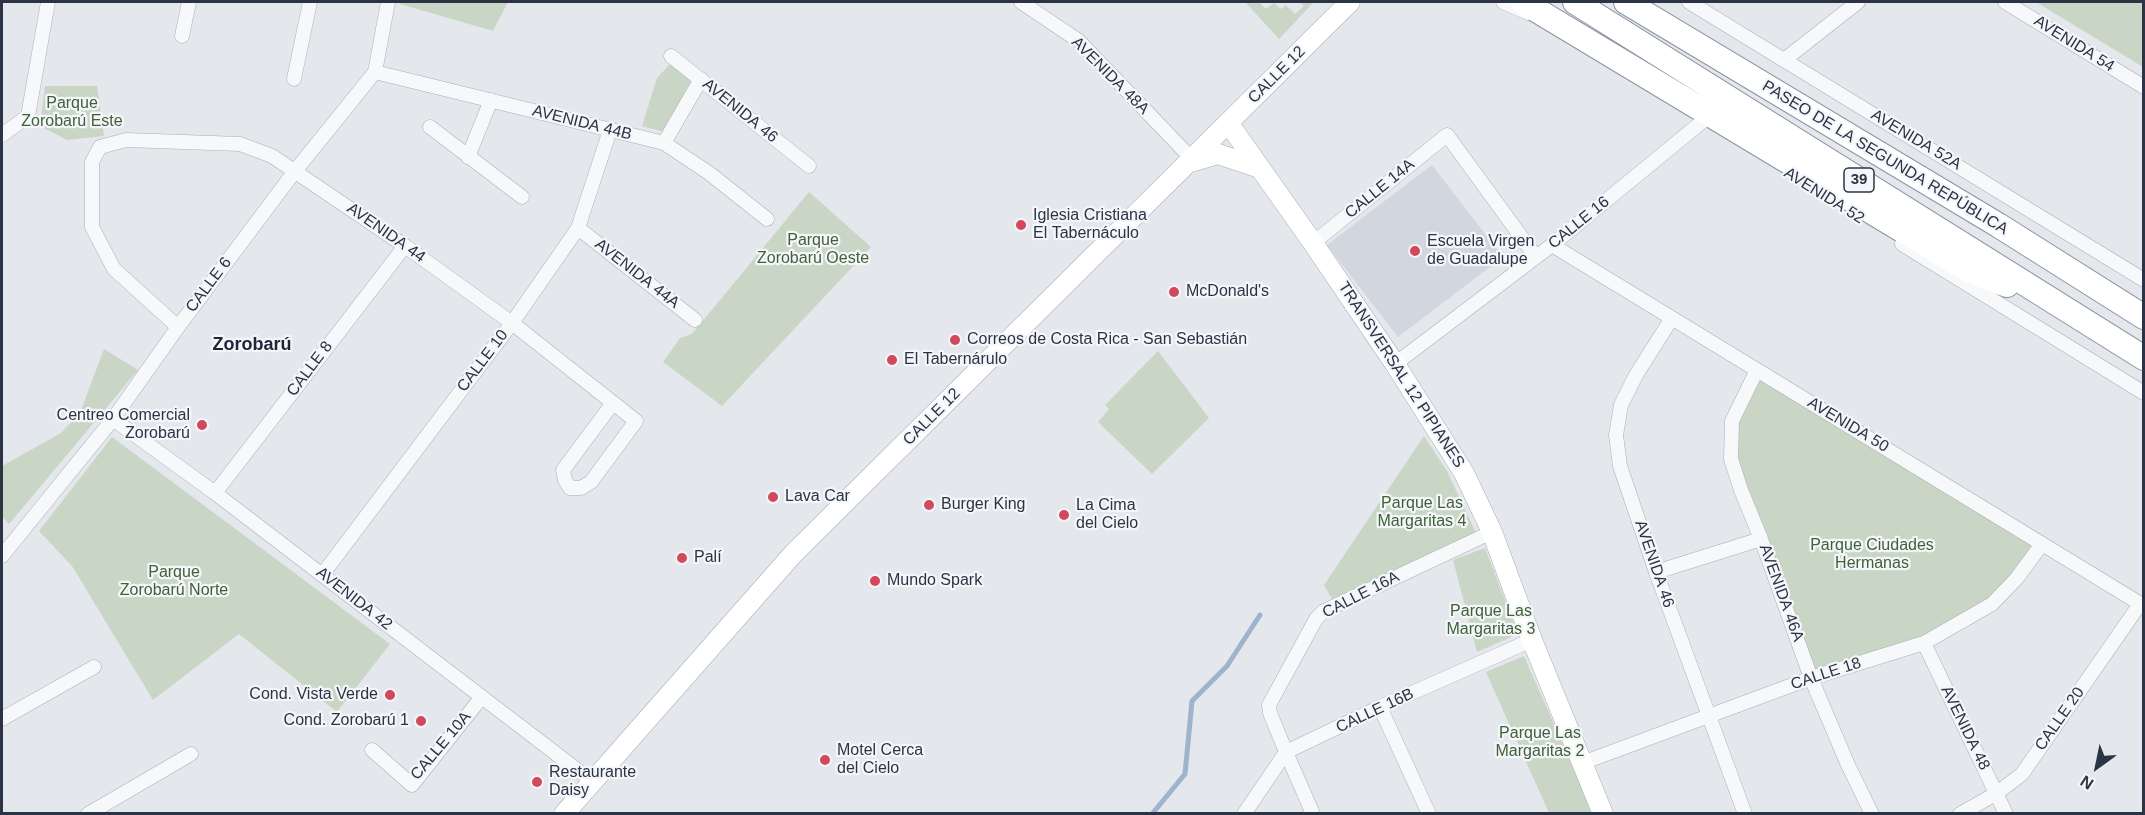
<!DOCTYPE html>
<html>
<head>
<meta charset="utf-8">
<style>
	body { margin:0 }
	#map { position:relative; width:2145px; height:815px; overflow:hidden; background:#e4e7ec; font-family:Helvetica,sans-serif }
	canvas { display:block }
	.frame { position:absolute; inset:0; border:3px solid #2b3445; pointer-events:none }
	.north { position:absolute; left:2067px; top:737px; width:60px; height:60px; -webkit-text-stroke:4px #f4f6f9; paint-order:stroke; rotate:213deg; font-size:16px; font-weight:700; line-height:24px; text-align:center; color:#2b3445 }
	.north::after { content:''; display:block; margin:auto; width:21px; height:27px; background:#2b3445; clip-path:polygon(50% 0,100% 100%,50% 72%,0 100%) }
</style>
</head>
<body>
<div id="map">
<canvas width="2145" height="815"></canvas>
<div class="frame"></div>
<div class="north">N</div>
</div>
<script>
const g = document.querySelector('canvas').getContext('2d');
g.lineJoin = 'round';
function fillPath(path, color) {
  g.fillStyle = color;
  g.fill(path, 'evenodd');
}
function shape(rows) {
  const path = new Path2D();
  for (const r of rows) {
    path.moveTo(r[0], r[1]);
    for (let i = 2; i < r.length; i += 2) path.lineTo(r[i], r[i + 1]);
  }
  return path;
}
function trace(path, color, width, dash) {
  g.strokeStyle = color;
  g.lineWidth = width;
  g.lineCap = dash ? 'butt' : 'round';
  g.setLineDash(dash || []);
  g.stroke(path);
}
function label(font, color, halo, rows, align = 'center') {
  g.font = font + ' Helvetica,sans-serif';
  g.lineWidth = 4.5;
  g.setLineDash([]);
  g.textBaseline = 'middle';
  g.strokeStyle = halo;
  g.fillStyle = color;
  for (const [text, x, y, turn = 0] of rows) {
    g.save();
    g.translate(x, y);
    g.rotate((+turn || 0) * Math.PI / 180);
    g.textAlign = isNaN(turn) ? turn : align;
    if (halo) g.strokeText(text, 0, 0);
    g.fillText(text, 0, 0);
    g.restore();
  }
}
fillPath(shape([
	[1432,165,1503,257,1398,337,1327,245]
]), '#d2d6de');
fillPath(shape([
	[400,2,508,2,493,31,400,4],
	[1245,2,1259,2,1266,9,1274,3,1281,9,1286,5,1295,14,1304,6,1300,2,1314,2,1279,39],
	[2036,2,2143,2,2143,67],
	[671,63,692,80,665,132,642,126,657,78],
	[45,86,97,86,104,136,67,140,40,126],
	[809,192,871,247,722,406,663,362,680,338,692,334],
	[104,349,138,370,9,524,2,516,2,466,61,433,80,413],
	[1158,351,1209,418,1152,474,1098,422,1109,409,1105,405],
	[1757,370,2042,544,1992,604,1924,643,1811,678,1741,490,1732,421],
	[1424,436,1447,471,1476,533,1334,603,1324,585],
	[112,437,390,644,337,712,239,634,153,700,72,566,39,531],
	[1485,548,1518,634,1477,652,1453,560],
	[1524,656,1593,813,1549,813,1486,672]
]), '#c9d6c5');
trace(shape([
	[1152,814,1185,774,1192,701,1227,666,1260,615]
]), '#9fb4cc', 5);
const street = shape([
	[1021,2,1079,41,1192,159],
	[1503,2,1528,13],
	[1689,2,2144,280],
	[2005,2,2144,87],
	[182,36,189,2],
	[671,56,809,166],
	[1784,60,1858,2],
	[375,72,664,143,709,173,767,219],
	[294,79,310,2],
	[430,127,522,197],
	[2,135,28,116,48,2],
	[664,143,701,79],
	[468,157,491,100],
	[578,228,695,320],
	[1313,243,1447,135,1536,257],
	[1902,244,2144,393],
	[1552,245,2144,606],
	[1672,318,1636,375,1621,405,1616,435,1620,466,1656,572,1745,814],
	[178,327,114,269,92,227,92,162,100,147,126,140,240,144,272,156,405,246,512,323,636,421,591,482,581,488,570,488,565,480,563,470,613,403],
	[1395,364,1552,245,1703,121],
	[1757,370,1732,421,1731,459,1741,490,1761,539,1811,678,1848,765,1872,814],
	[113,419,215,493,593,782],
	[215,493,405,246],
	[2,556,113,419,178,327,295,171,375,72,388,2],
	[1656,572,1761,539],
	[322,575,512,323,578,228,610,130],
	[1924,643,2006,814],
	[1380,707,1429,814],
	[2,719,94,667],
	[372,750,412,785,481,698],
	[1582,763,1811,678,1924,643,1992,604,2017,578,2042,544],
	[88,814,191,754],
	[1244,814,1286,752,1380,707,1532,640],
	[1313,814,1286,752,1270,713,1269,705,1316,619,1324,611,1492,532],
	[1960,814,1997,793,2022,774,2140,604]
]);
const secondary = shape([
	[1229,124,1313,243,1395,364,1464,473,1492,532,1532,640,1603,814],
	[1191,162,1218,154,1260,168],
	[564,814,793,554,1350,2]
]);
const highway = shape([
	[1523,2,1970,271,2007,285],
	[1575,2,2144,358],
	[1626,2,1998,225,2144,317]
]);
trace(street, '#a9aeb7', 15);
trace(secondary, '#a9aeb7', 21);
trace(highway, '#8b94a3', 26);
trace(street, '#f7f8fa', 14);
trace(secondary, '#fff', 20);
trace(highway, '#fff', 24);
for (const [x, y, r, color] of [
	[1021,225,6,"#d1495b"],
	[1415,251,6,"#d1495b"],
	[1174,292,6,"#d1495b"],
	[955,340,6,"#d1495b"],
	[892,360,6,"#d1495b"],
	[202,425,6,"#d1495b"],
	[773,497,6,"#d1495b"],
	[929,505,6,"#d1495b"],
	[1064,515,6,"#d1495b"],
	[682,558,6,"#d1495b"],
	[875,581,6,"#d1495b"],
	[390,695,6,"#d1495b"],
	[421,721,6,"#d1495b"],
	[825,760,6,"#d1495b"],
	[537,782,6,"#d1495b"]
]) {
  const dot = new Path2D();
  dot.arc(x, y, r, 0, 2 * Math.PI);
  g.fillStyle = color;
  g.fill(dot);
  trace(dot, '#f4f6f9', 2);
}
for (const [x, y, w] of [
	[1859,180,30]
]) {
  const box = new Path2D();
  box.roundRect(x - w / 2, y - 12, w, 24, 4.5);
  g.fillStyle = '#f4f6f9';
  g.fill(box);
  trace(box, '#2b3445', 1.5);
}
label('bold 15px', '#2b3445', null, [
	["39",1859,180]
]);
label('16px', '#2b3445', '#f4f6f9', [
	["AVENIDA 54",2074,44,32],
	["CALLE 12",1277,75,-45],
	["AVENIDA 48A",1110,76,45],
	["AVENIDA 46",740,111,39],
	["AVENIDA 44B",582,123,14],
	["AVENIDA 52A",1916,140,31],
	["PASEO DE LA SEGUNDA REPÚBLICA",1885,158,31],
	["CALLE 14A",1380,189,-39],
	["AVENIDA 52",1824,196,32],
	["CALLE 16",1579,223,-39],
	["AVENIDA 44",386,233,35],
	["AVENIDA 44A",637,274,38],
	["CALLE 6",209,285,-53],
	["CALLE 10",483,361,-53],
	["CALLE 8",310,369,-53],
	["TRANSVERSAL 12 PIPIANES",1401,375,57],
	["CALLE 12",932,417,-45],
	["AVENIDA 50",1848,425,31],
	["AVENIDA 46",1654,564,71],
	["AVENIDA 46A",1781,593,70],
	["CALLE 16A",1361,595,-27],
	["AVENIDA 42",354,599,38],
	["CALLE 18",1826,674,-18],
	["CALLE 16B",1375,711,-25],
	["CALLE 20",2060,719,-55],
	["AVENIDA 48",1965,728,64],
	["CALLE 10A",441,746,-50]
]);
label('16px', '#3f6138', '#f4f6f9', [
	["Parque",72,104],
	["Zorobarú Este",72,122],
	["Parque",813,241],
	["Zorobarú Oeste",813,259],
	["Parque Las",1422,504],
	["Margaritas 4",1422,522],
	["Parque Ciudades",1872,546],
	["Hermanas",1872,564],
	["Parque",174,573],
	["Zorobarú Norte",174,591],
	["Parque Las",1491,612],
	["Margaritas 3",1491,630],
	["Parque Las",1540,734],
	["Margaritas 2",1540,752]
]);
label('16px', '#2b3445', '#f4f6f9', [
	["Iglesia Cristiana",1033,216],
	["El Tabernáculo",1033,234],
	["Escuela Virgen",1427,242],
	["de Guadalupe",1427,260],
	["McDonald's",1186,292],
	["Correos de Costa Rica - San Sebastián",967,340],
	["El Tabernárulo",904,360],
	["Centreo Comercial",190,416,"right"],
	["Zorobarú",190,434,"right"],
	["Lava Car",785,497],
	["Burger King",941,505],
	["La Cima",1076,506],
	["del Cielo",1076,524],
	["Palí",694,558],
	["Mundo Spark",887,581],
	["Cond. Vista Verde",378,695,"right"],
	["Cond. Zorobarú 1",409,721,"right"],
	["Motel Cerca",837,751],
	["del Cielo",837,769],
	["Restaurante",549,773],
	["Daisy",549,791]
], 'left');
label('bold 18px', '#1d2536', '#f4f6f9', [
	["Zorobarú",252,345]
]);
</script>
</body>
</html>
